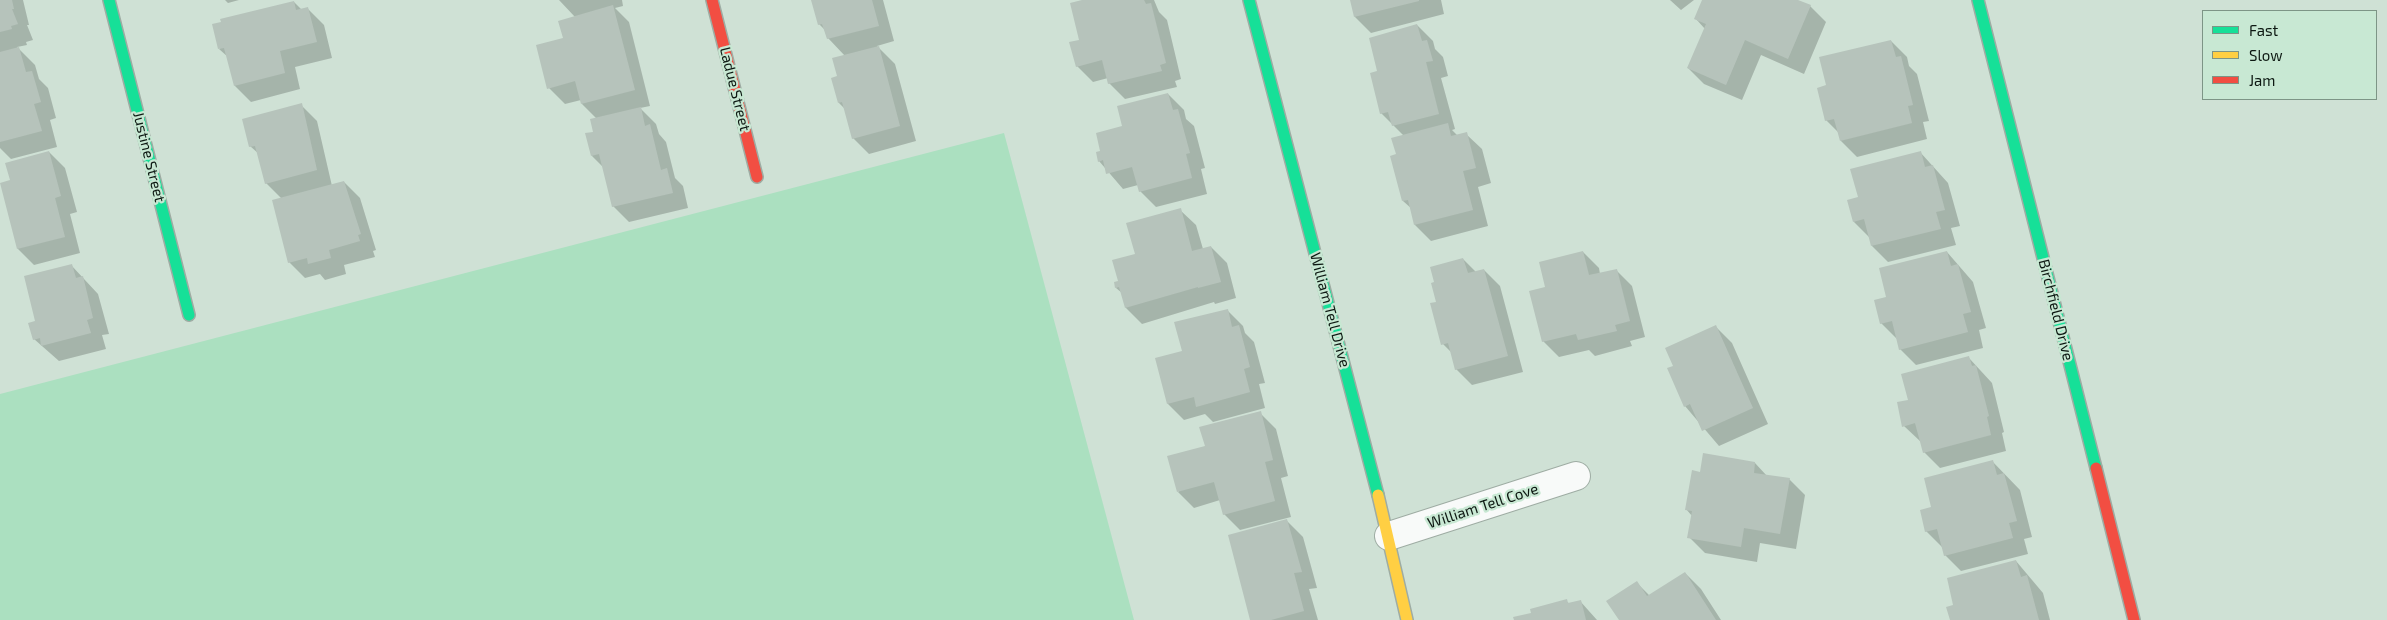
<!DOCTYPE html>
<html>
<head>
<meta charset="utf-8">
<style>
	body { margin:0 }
	#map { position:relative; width:2387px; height:620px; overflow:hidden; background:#cfe1d5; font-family:"Exo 2",sans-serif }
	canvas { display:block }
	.legend { position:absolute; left:2202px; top:10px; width:175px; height:90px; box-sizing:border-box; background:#c8e8d3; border:1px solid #7d9586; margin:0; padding:6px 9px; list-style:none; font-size:15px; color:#0d1812 }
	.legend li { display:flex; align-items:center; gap:10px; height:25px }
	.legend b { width:25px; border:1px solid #7d9586 }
</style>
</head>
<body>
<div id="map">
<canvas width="2387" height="620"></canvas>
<ul class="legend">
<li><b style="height:6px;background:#16e098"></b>Fast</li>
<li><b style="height:6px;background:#ffcf43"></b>Slow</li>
<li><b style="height:6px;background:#f24e42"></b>Jam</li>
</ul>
</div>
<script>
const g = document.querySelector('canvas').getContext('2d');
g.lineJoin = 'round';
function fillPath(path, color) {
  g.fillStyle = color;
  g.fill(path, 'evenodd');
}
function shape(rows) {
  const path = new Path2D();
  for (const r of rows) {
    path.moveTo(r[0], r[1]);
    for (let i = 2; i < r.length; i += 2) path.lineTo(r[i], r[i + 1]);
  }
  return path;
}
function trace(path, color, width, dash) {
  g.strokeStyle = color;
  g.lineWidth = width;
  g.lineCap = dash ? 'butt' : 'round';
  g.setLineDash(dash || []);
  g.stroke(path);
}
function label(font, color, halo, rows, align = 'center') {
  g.font = font + ' "Exo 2",sans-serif';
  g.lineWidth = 4.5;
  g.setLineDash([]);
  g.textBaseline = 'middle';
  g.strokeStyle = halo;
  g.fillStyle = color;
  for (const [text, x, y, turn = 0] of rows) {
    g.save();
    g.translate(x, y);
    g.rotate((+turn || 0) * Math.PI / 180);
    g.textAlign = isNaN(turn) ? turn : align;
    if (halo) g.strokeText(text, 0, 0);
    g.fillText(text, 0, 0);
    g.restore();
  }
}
fillPath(shape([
	[1004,133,1134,620,0,620,0,394]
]), '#abe0c0');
fillPath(shape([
	[0,0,23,0,29,25,27,25,33,40,26,42,27,45,17,47,35,65,39,79,48,88,56,118,50,120,57,147,11,159,0,148],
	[225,0,239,0,228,3],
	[559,0,622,0,623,6,615,8,629,22,650,106,640,108,656,124,659,134,666,142,675,178,683,186,688,208,629,222,613,206,604,168,592,156,597,119,582,104,581,100,565,104,549,88,564,39,575,17],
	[812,0,883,0,894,41,877,46,895,64,916,141,869,154,853,138,845,109,839,103,838,77,845,56,828,38,826,31,819,24],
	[1087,0,1154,0,1159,12,1167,20,1181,79,1175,81,1177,87,1125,99,1109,83,1108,78,1093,82,1077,66],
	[1351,0,1441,0,1444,14,1371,33,1355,17],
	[1670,0,1694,0,1681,10],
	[1704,0,1795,0,1810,6,1826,22,1804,74,1761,55,1742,100,1704,84,1688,68,1705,29,1696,19],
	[294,2,302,10,308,9,324,25,332,58,295,67,300,89,251,102,235,86,228,57,219,49],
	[1417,25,1433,41,1435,49,1443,57,1448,76,1441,78,1455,129,1452,130,1458,136,1466,134,1482,149,1491,183,1478,187,1488,226,1431,241,1415,225,1412,209,1403,201,1397,155,1404,136,1381,113,1379,72],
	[1891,41,1907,57,1909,66,1917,74,1929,121,1923,122,1927,139,1857,157,1841,141,1839,133,1826,120],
	[1168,94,1184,110,1186,119,1194,126,1205,168,1201,169,1207,194,1156,207,1140,191,1138,185,1123,189,1099,161,1102,151,1124,127],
	[301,105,317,121,332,186,344,182,360,198,376,250,373,251,375,257,344,265,346,274,325,280,320,274,305,278,289,262,282,199,266,183,259,154,250,146],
	[49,152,65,168,77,212,70,214,80,253,34,265,18,249,1,184,11,181],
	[1920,152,1948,183,1960,226,1951,228,1956,245,1888,262,1872,246,1870,238,1854,222,1860,198],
	[1180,210,1196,225,1203,249,1211,247,1227,263,1236,298,1215,304,1214,302,1142,324,1126,308,1122,293,1116,288,1136,255],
	[1583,252,1599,268,1600,274,1616,270,1632,286,1645,337,1630,341,1632,346,1595,356,1589,350,1559,357,1543,341,1546,288],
	[1947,252,1973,282,1986,328,1979,330,1983,348,1916,365,1900,349,1897,339,1881,323,1888,298],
	[1463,259,1476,272,1484,270,1500,286,1523,372,1472,385,1456,369,1452,353,1443,344,1438,303],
	[71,265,98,294,109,334,102,335,106,349,59,361,34,339,37,322],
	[1227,310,1243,326,1245,333,1254,342,1265,383,1259,384,1265,408,1213,422,1205,414,1184,420,1168,404,1157,359,1183,352],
	[1716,327,1732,343,1768,424,1719,446,1685,406,1675,367],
	[1969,358,1992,383,2004,432,2002,433,2006,451,1940,468,1924,452,1921,442,1904,426,1909,401],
	[1260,413,1276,429,1288,476,1281,478,1291,517,1240,530,1224,514,1220,500,1194,508,1178,492],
	[1992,461,2020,490,2032,537,2024,539,2028,554,1961,571,1945,555,1943,548,1926,531,1933,508],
	[1755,463,1767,476,1789,479,1805,495,1796,549,1760,543,1757,562,1705,553,1689,537,1692,516,1686,509,1701,473],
	[1287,521,1303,537,1317,588,1309,589,1318,620,1251,620],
	[2016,561,2043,593,2050,620,1951,620,1955,605],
	[1685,573,1701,589,1721,620,1621,620,1637,583,1650,596],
	[1566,601,1570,604,1580,601,1597,620,1515,620]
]), '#0003');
fillPath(shape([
	[0,0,12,0,14,9,12,9,18,24,11,26,12,29,0,32],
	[811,0,872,0,879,26,827,39,822,24,818,25],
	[1082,0,1144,0,1146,4,1151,3,1166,63,1160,65,1162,71,1108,84,1102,60,1076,67,1069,42,1079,40,1070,3],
	[1350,0,1419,0,1419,1,1354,17],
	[1702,0,1798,0,1811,5,1788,59,1745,40,1726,85,1687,68,1706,24,1694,19],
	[294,1,296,10,308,7,317,42,280,51,285,73,234,86,224,48,218,49,212,24,221,22,220,19],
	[613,5,635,90,581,104,575,81,547,89,536,45,563,38,558,21],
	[1417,24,1422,41,1427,40,1433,61,1426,62,1439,114,1392,126,1388,112,1380,114,1370,73,1377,71,1369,38],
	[1891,40,1896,57,1901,56,1913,105,1908,106,1912,123,1840,141,1834,119,1825,121,1817,88,1826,85,1819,57],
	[879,46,900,126,852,139,842,102,838,103,831,78,837,76,832,58],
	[19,47,26,72,32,71,41,102,34,104,42,131,0,142,0,52],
	[1168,93,1173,110,1178,109,1190,153,1186,154,1192,178,1139,192,1132,167,1106,174,1103,160,1098,162,1096,152,1100,151,1096,133,1122,126,1117,106],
	[302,103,317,170,265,184,255,146,249,147,242,119],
	[641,107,645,126,650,124,661,170,667,168,673,193,612,207,599,154,591,156,585,133,593,132,590,119],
	[1448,123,1451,136,1467,132,1476,168,1463,171,1473,210,1414,225,1408,200,1402,201,1390,156,1396,154,1391,138],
	[49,151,61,196,55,198,65,237,17,249,0,183,10,180,5,163],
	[1921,151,1925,167,1933,165,1945,210,1936,212,1941,229,1871,246,1864,219,1853,222,1847,200,1858,197,1850,169],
	[344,181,361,234,358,235,360,241,329,250,331,258,308,264,307,258,288,263,272,200],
	[1181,208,1192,251,1211,246,1221,282,1198,288,1198,287,1125,308,1119,287,1115,288,1114,282,1118,281,1112,260,1135,254,1126,223],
	[1583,251,1589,275,1617,269,1630,321,1615,325,1617,331,1578,340,1576,334,1542,342,1529,291,1545,287,1539,262],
	[1947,251,1951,266,1958,264,1971,312,1963,314,1968,332,1899,350,1892,321,1880,324,1874,300,1886,297,1879,268],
	[1463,258,1468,273,1484,269,1508,356,1455,370,1448,343,1441,345,1430,303,1436,302,1431,283,1434,282,1430,267],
	[72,264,76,278,83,276,93,318,87,320,91,333,41,346,40,338,33,340,28,323,35,321,24,276],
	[1228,309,1232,327,1239,325,1250,367,1244,369,1250,392,1196,407,1194,397,1167,404,1155,358,1182,351,1174,322],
	[1716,325,1753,408,1702,431,1690,404,1684,407,1667,368,1673,366,1665,348],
	[1969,356,1972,366,1976,365,1989,416,1987,417,1991,435,1923,453,1915,423,1902,427,1897,402,1908,400,1901,374],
	[1261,411,1273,460,1265,462,1275,501,1223,515,1214,482,1177,492,1167,456,1205,446,1199,427],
	[1703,453,1755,462,1754,473,1790,478,1780,534,1744,528,1741,547,1687,538,1692,511,1685,510,1692,470,1700,472],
	[1993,460,1997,475,2004,473,2017,521,2009,523,2013,538,1944,556,1937,529,1925,532,1920,510,1931,507,1924,478],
	[1287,519,1302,572,1294,573,1304,611,1271,620,1250,620,1228,535],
	[2016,560,2021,577,2027,575,2039,620,1950,620,1946,607,1953,605,1947,578],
	[1685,572,1716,620,1619,620,1606,601,1637,581,1647,596],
	[1567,599,1568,603,1581,600,1586,620,1514,620,1513,617,1531,613,1530,609]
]), '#b6c3bb');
const street = shape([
	[1389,536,1576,476]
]);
const fast = shape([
	[109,0,189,315],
	[1249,0,1378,495],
	[1978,0,2096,468]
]);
const slow = shape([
	[1378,495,1407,620]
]);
const jam = shape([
	[712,0,757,177],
	[2096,468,2134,620]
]);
trace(street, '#9eaca3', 30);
trace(fast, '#9eaca3', 14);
trace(slow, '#9eaca3', 14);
trace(jam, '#9eaca3', 14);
trace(street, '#f8faf9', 28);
trace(fast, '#16e098', 11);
trace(slow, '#ffcf43', 11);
trace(jam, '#f24e42', 11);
label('15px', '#0d1812', '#c8e8d3', [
	["Ladue Street",735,89,76],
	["Justine Street",149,157,76],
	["William Tell Drive",1330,310,75],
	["Birchfield Drive",2056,310,76],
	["William Tell Cove",1483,506,-18]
]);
</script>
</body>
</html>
